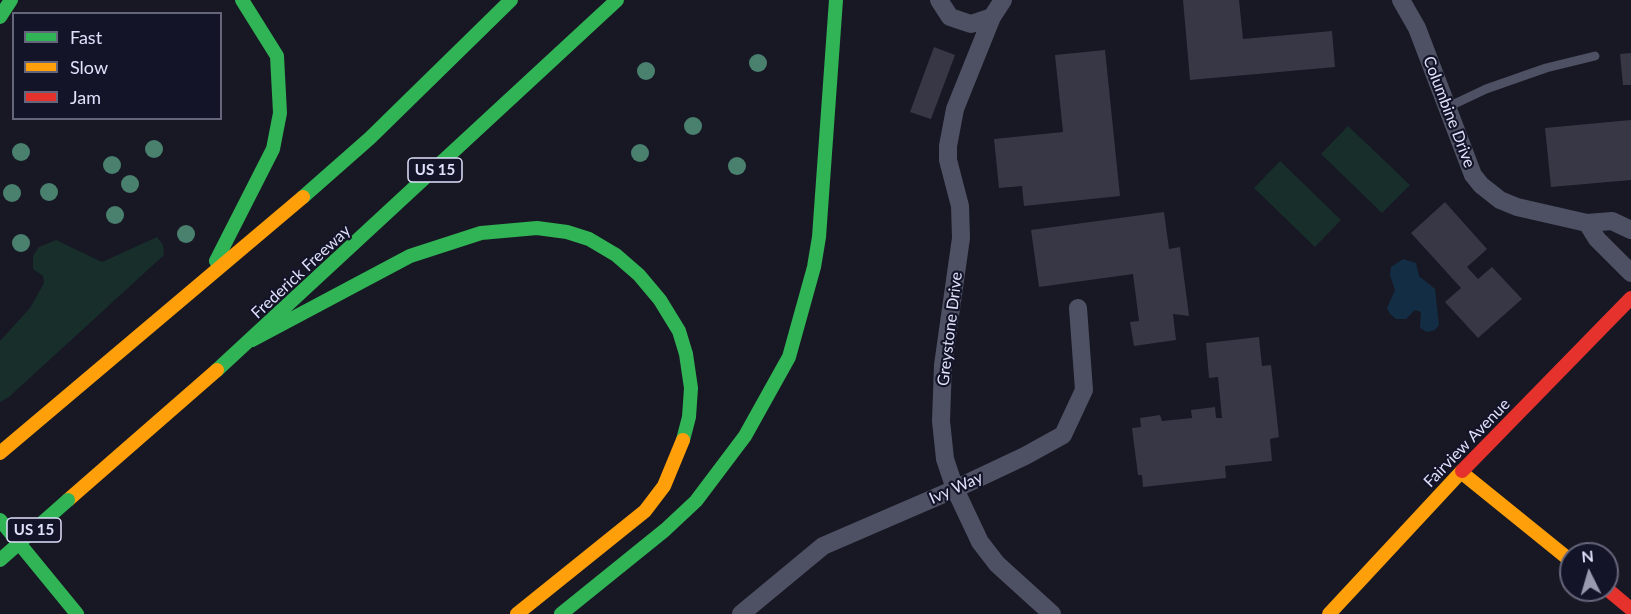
<!DOCTYPE html>
<html>
<head>
<meta charset="utf-8">
<style>
	body { margin:0 }
	#map { position:relative; width:1631px; height:614px; overflow:hidden; background:#181824; font-family:Lato,sans-serif }
	canvas { display:block }
	.legend { position:absolute; left:12px; top:12px; width:210px; height:108px; box-sizing:border-box; background:#141428; border:2px solid #65667c; margin:0; padding:8px 10px; list-style:none; font-size:18px; color:#dfe0fb }
	.legend li { display:flex; align-items:center; gap:12px; height:30px }
	.legend b { width:30px; border:2px solid #65667c }
	.north { position:absolute; left:1559px; top:542px; width:60px; height:60px; box-sizing:border-box; background:#141428; border:2px solid #65667c; border-radius:50%; rotate:355deg; font-size:16px; font-weight:700; line-height:24px; text-align:center; color:#dfe0fb }
	.north::after { content:''; display:block; margin:auto; width:21px; height:27px; background:#999ab0; clip-path:polygon(50% 0,100% 100%,50% 72%,0 100%) }
</style>
</head>
<body>
<div id="map">
<canvas width="1631" height="614"></canvas>
<ul class="legend">
<li><b style="height:8px;background:#30b455"></b>Fast</li>
<li><b style="height:8px;background:#ff9f0a"></b>Slow</li>
<li><b style="height:8px;background:#e5322d"></b>Jam</li>
</ul>
<div class="north">N</div>
</div>
<script>
const g = document.querySelector('canvas').getContext('2d');
g.lineJoin = 'round';
function fillPath(path, color) {
  g.fillStyle = color;
  g.fill(path, 'evenodd');
}
function shape(rows) {
  const path = new Path2D();
  for (const r of rows) {
    path.moveTo(r[0], r[1]);
    for (let i = 2; i < r.length; i += 2) path.lineTo(r[i], r[i + 1]);
  }
  return path;
}
function trace(path, color, width, dash) {
  g.strokeStyle = color;
  g.lineWidth = width;
  g.lineCap = dash ? 'butt' : 'round';
  g.setLineDash(dash || []);
  g.stroke(path);
}
function label(font, color, halo, rows, align = 'center') {
  g.font = font + ' Lato,sans-serif';
  g.lineWidth = 4.5;
  g.setLineDash([]);
  g.textBaseline = 'middle';
  g.strokeStyle = halo;
  g.fillStyle = color;
  for (const [text, x, y, turn = 0] of rows) {
    g.save();
    g.translate(x, y);
    g.rotate((+turn || 0) * Math.PI / 180);
    g.textAlign = isNaN(turn) ? turn : align;
    if (halo) g.strokeText(text, 0, 0);
    g.fillText(text, 0, 0);
    g.restore();
  }
}
fillPath(shape([
	[1348,126,1410,185,1382,213,1321,154],
	[1280,161,1341,220,1315,247,1254,188],
	[157,237,163,245,164,255,9,397,0,402,0,341,30,308,44,283,43,276,33,269,33,256,39,247,56,240,102,262]
]), '#172e2b');
fillPath(shape([
	[1403,259,1416,263,1419,276,1435,289,1439,325,1435,330,1427,332,1420,328,1421,312,1415,310,1406,319,1396,319,1390,314,1387,308,1395,290,1390,275,1391,267]
]), '#132d44');
fillPath(shape([
	[1183,0,1239,0,1243,39,1332,31,1335,67,1190,80],
	[934,47,955,55,931,119,910,112],
	[1105,50,1120,196,1024,206,1022,186,999,188,994,139,1063,132,1055,55],
	[1631,53,1631,85,1623,85,1620,54],
	[1631,120,1631,180,1551,187,1545,128],
	[1445,202,1487,249,1467,267,1478,279,1492,267,1522,299,1478,338,1445,302,1461,288,1411,233],
	[1164,212,1169,249,1180,247,1189,316,1173,314,1176,340,1134,346,1130,322,1139,321,1133,274,1039,287,1031,230],
	[1259,337,1262,366,1271,365,1279,437,1270,439,1272,461,1225,466,1226,478,1143,487,1142,475,1138,475,1132,428,1141,427,1140,418,1160,415,1162,421,1192,418,1191,410,1215,407,1216,418,1222,418,1218,377,1209,378,1206,343]
]), '#373745');
trace(shape([
	[1448,107,1486,89,1546,68,1595,56]
]), '#4e5163', 9);
trace(shape([
	[939,0,950,17,971,24,992,17,1003,0],
	[1401,0,1417,28,1473,175,1481,185,1500,200,1517,207,1587,223],
	[992,17,955,109,948,146,948,160,960,206,961,238,943,365,941,421,945,459,955,489,980,542,997,564,1052,614],
	[1631,230,1612,221,1587,223,1597,239,1631,273],
	[741,614,823,546,955,489,1025,456,1063,435,1084,390,1078,308]
]), '#4e5163', 18);
trace(shape([
	[0,17,11,0],
	[303,197,370,138,511,0],
	[216,261,273,149,280,113,277,56,242,0],
	[252,340,410,256,481,233,537,228,567,232,589,239,616,255,639,275,660,300,679,331,686,354,691,388,689,417,683,440],
	[217,370,617,0],
	[0,520,77,614],
	[561,614,665,530,696,501,745,436,789,357,814,267,819,237,836,0]
]), '#30b455', 14);
trace(shape([
	[0,453,303,197],
	[1461,472,1571,561],
	[68,500,217,370],
	[517,614,645,511,664,486,683,440],
	[1329,614,1462,471]
]), '#ff9f0a', 14);
trace(shape([
	[1462,471,1631,298],
	[1607,589,1631,609]
]), '#e5322d', 14);
trace(shape([
	[0,560,68,500]
]), '#30b455', 14);
g.fillStyle = '#49806e';
for (const [x, y] of [
	[758,63],
	[646,71],
	[693,126],
	[154,149],
	[21,152],
	[640,153],
	[112,165],
	[737,166],
	[130,184],
	[49,192],
	[12,193],
	[115,215],
	[186,234],
	[21,243]
]) {
  g.beginPath();
  g.arc(x, y, 9, 0, 2 * Math.PI);
  g.fill();
}
for (const [x, y, w] of [
	[435,170,54],
	[34,530,54]
]) {
  const box = new Path2D();
  box.roundRect(x - w / 2, y - 12, w, 24, 4.5);
  g.fillStyle = '#141428';
  g.fill(box);
  trace(box, '#dfe0fb', 1.5);
}
label('bold 15px', '#dfe0fb', null, [
	["US 15",435,170],
	["US 15",34,530]
]);
label('16px', '#dfe0fb', '#141428', [
	["Columbine Drive",1449,112,69],
	["Frederick Freeway",301,272,-43],
	["Greystone Drive",950,329,-83],
	["Fairview Avenue",1467,443,-46],
	["Ivy Way",956,488,-24]
]);
</script>
</body>
</html>
